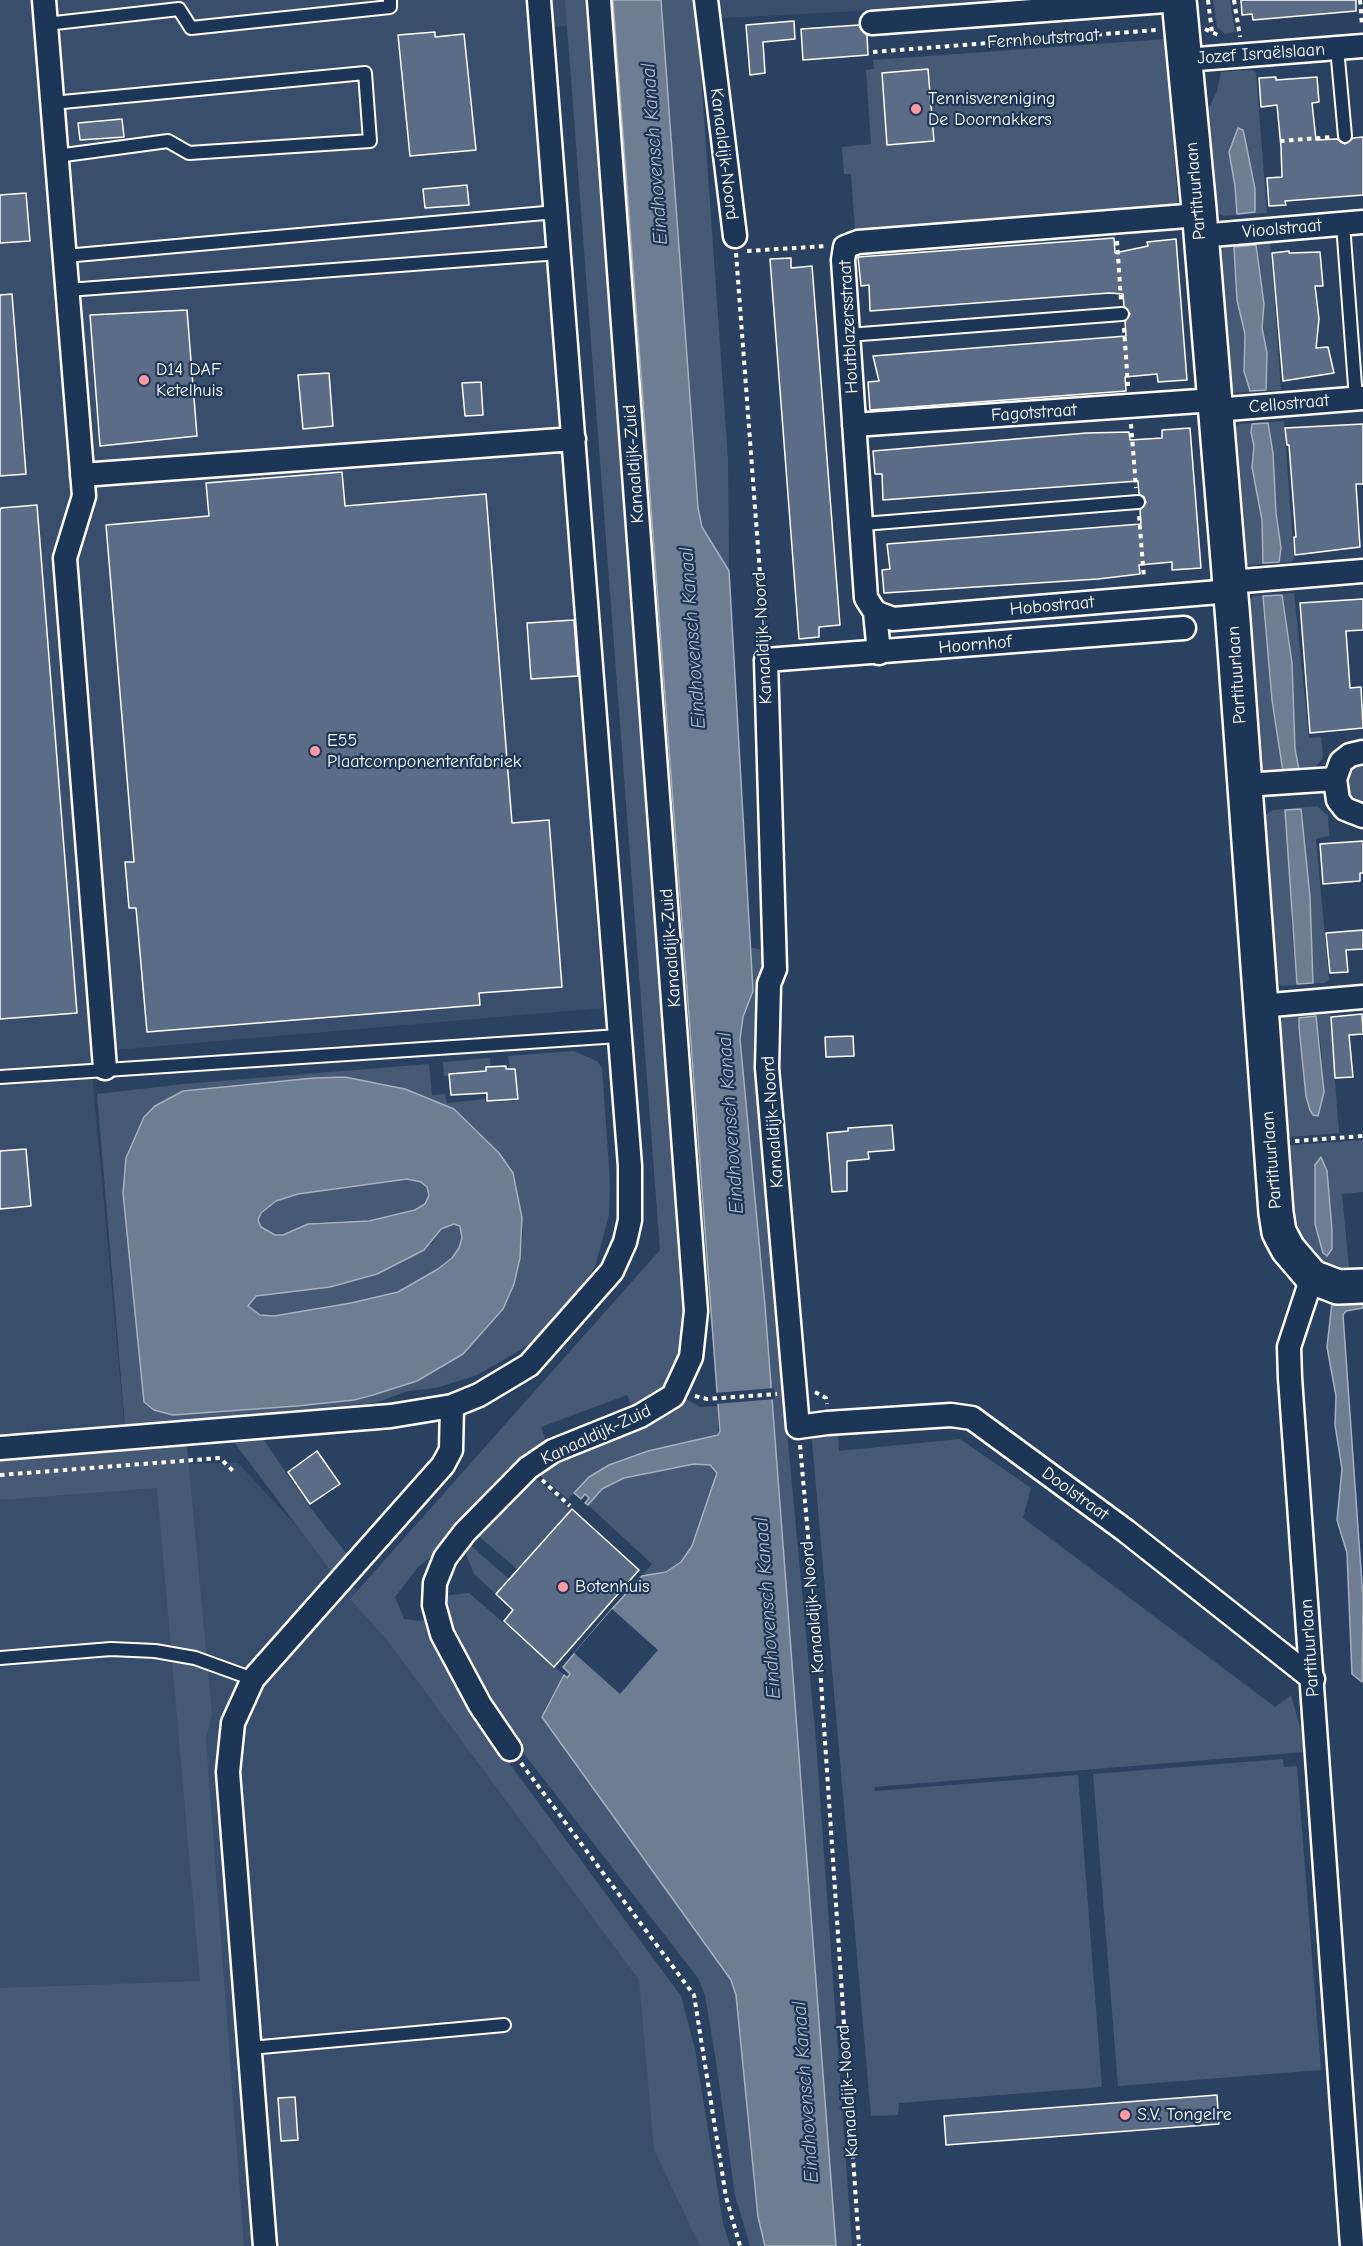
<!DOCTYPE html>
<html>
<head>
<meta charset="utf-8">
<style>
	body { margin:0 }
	canvas { display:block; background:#2a4161 }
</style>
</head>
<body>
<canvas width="1363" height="2246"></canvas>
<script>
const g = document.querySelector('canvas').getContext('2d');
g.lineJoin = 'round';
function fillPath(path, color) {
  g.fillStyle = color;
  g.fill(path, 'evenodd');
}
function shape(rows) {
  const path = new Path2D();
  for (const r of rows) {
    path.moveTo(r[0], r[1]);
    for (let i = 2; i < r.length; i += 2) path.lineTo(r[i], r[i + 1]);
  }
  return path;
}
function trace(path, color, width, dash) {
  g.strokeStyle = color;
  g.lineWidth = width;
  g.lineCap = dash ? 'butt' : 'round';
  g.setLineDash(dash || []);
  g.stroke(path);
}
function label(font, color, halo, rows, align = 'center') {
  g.font = font + ' "Comic Neue",sans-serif';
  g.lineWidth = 4.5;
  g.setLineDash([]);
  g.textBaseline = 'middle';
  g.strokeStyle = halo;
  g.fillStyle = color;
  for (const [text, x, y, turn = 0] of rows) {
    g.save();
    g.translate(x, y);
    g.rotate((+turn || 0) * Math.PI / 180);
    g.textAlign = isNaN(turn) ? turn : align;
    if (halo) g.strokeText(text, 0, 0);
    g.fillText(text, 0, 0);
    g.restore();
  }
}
fillPath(shape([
	[0,0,1069,0,531,28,603,1008,90,1052,128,1464,238,1463,378,1614,661,1999,724,2246,0,2246]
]), '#394e6c');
fillPath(shape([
	[565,0,592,0,689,1274,686,1343,664,1394,633,1411,627,1395,541,1427,547,1445,438,1552,419,1566,395,1597,404,1619,421,1621,431,1617,504,1756,681,1996,695,2049,723,2223,730,2246,700,2246,654,2150,639,1980,387,1640,350,1599,660,1250],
	[661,0,693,0,700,61,728,459,729,571,702,527,698,508],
	[1213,0,1230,0,1235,32,1225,34,1217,27],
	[1166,39,1178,207,855,230,851,174,844,174,842,147,871,144,866,70,874,69,873,60],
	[1252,70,1256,73,1267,213,1223,216,1215,211,1201,125,1217,91,1221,72],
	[1238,128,1235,186,1229,152],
	[1270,243,1281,390,1235,393,1229,389,1218,254,1225,247],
	[1256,245,1264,304,1262,328,1266,390,1250,387,1244,371,1245,334,1236,285,1235,247],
	[1284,421,1294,559,1291,562,1247,565,1244,563,1231,431,1239,424],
	[1268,429,1275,486,1279,562,1263,563,1262,520,1252,456,1254,446],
	[1294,593,1309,738,1321,737,1323,757,1313,771,1265,773,1259,769,1245,602,1254,596],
	[1263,607,1285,608,1285,632,1293,680,1295,749,1297,762,1283,771,1272,700],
	[1363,759,1363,807,1352,801,1346,792,1347,772],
	[1317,806,1328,816,1329,836,1316,839,1329,980,1324,983,1282,986,1274,981,1263,817,1273,810],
	[1301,809,1310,897,1313,982,1296,980,1291,922,1291,881,1285,811],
	[750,947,763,950,764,983,758,1070,783,1389,816,1741,852,2246,836,2246,765,1306,740,1039,743,1018,753,991],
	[1330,1014,1339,1133,1279,1138,1278,1023,1285,1017],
	[1299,1018,1317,1021,1321,1047,1324,1092,1313,1115,1306,1096],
	[574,1051,597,1061,602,1068,610,1183,609,1215,595,1267,573,1297,534,1342,477,1375,436,1388,408,1391,375,1403,125,1426,97,1094,183,1084,429,1064,432,1095,445,1094,447,1103,485,1099,485,1102,516,1101,514,1070,510,1069,508,1056],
	[377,1082,429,1098,522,1218,523,1234,520,1258,417,1381,354,1400,131,1254,123,1193,126,1158],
	[490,1058,491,1072,444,1076,443,1062],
	[1363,1140,1363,1192,1342,1194,1350,1278,1339,1275,1296,1246,1279,1146],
	[407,1178,421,1182,427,1187,429,1195,425,1204,415,1210,369,1221,318,1222,300,1227,283,1235,275,1235,261,1227,258,1220,261,1213,276,1201,298,1194],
	[454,1224,460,1226,462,1238,459,1248,452,1258,438,1269,398,1292,351,1303,274,1316,260,1315,248,1306,256,1296,330,1287,377,1274,432,1243,441,1229],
	[686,1399,700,1407,718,1406,718,1435,648,1451,609,1465,589,1477,568,1499,537,1473,547,1461],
	[811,1429,838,1429,839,1451,960,1439,1031,1488,1023,1518,1275,1707,1291,1695,1305,1745,1304,1752,874,1787,875,1791,1078,1775,1102,2087,899,2103,898,2115,871,2116],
	[263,1439,309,1506,350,1558,334,1575,234,1442],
	[187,1446,212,1715,206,1739,244,2246,0,2246,0,1988,200,1981,157,1488,0,1500,0,1461],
	[694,1464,711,1465,718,1473,692,1546,680,1562,666,1572,642,1576,652,1564,588,1505,602,1489,624,1478],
	[531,1474,571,1510,518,1570,475,1533],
	[469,1544,509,1579,496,1594,474,1574,465,1552],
	[469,1593,564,1675,544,1710,731,1980,736,1995,758,2217,765,2246,750,2246,735,2195,715,2055,705,1995,698,1978,514,1741,450,1635,442,1596],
	[1283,1759,1284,1767,1297,1766,1321,2070,1118,2086,1093,1774]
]), '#465975');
const water = shape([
	[613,0,661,0,698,508,702,527,729,571,753,991,743,1017,740,1039,765,1306,836,2246,765,2246,758,2217,736,1995,731,1980,542,1717,564,1675,567,1678,570,1674,563,1667,612,1609,642,1576,666,1572,681,1562,692,1546,717,1473,710,1465,694,1464,624,1478,602,1489,588,1505,585,1503,589,1498,585,1494,581,1499,574,1493,589,1477,609,1465,648,1451,718,1435,720,1431,613,0],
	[1238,128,1243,130,1245,139,1255,189,1255,212,1237,214,1235,186,1229,152,1238,128],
	[1256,245,1264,304,1262,328,1267,353,1266,390,1250,391,1244,371,1245,334,1237,300,1234,247,1256,245],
	[1268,423,1273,453,1276,513,1281,548,1279,562,1263,563,1262,520,1252,467,1254,446,1251,432,1252,424,1268,423],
	[1282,595,1292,663,1295,749,1299,770,1283,772,1272,700,1263,596,1282,595],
	[1301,809,1310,897,1313,983,1297,984,1285,810,1301,809],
	[1316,1016,1324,1092,1318,1116,1313,1115,1310,1110,1306,1096,1299,1027,1299,1018,1316,1016],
	[345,1077,405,1089,454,1109,499,1153,513,1173,522,1218,520,1258,514,1284,503,1309,463,1354,417,1381,373,1395,354,1400,297,1406,173,1415,154,1410,144,1402,123,1193,126,1158,144,1117,155,1106,183,1091,314,1078,345,1077],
	[407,1179,421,1182,427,1187,429,1195,425,1204,415,1210,369,1221,308,1224,283,1235,275,1235,261,1227,258,1220,261,1213,276,1201,298,1194,407,1179],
	[454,1224,460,1226,462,1238,459,1248,452,1258,438,1269,398,1292,351,1303,274,1316,260,1315,248,1306,256,1296,330,1287,377,1274,424,1250,441,1229,454,1224],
	[1321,1157,1327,1171,1332,1230,1332,1249,1327,1256,1323,1253,1315,1224,1315,1165,1321,1157],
	[1363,1301,1363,1308,1346,1311,1343,1315,1363,1599,1362,1682,1352,1674,1347,1553,1337,1520,1342,1469,1335,1425,1336,1396,1327,1347,1332,1303,1363,1301]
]);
fillPath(water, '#6d7d92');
trace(water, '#a7b1be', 1.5);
fillPath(shape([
	[774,1388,775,1399,715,1404,714,1393],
	[612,1609,658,1650,620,1694,574,1653]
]), '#2a4161');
const building = shape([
	[1241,0,1356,0,1356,11,1253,20,1252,14,1242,15,1241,0],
	[794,21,795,39,763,42,765,73,750,75,746,25,794,21],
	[859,25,867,35,868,55,803,60,801,29,859,25],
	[435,32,435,37,464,34,476,150,410,156,398,35,435,32],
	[928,69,934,141,887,145,882,73,928,69],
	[1276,77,1276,80,1317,77,1319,102,1312,103,1316,140,1337,139,1345,144,1353,138,1363,137,1363,195,1285,201,1286,205,1269,206,1267,178,1282,177,1281,147,1277,105,1261,107,1259,78,1276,77],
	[122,119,124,137,80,140,78,123,122,119],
	[467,185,469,205,425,208,423,189,467,185],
	[26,193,30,241,0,243,0,195,26,193],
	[1114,238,1115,253,1148,246,1147,242,1176,239,1187,380,1158,382,1157,374,1125,377,1126,391,870,410,868,382,879,381,873,356,1126,336,1125,321,1130,314,1124,306,1123,294,1109,293,870,311,869,285,861,286,858,257,1114,238],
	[1289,251,1289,253,1320,252,1323,286,1315,286,1319,319,1316,348,1328,347,1334,373,1283,381,1272,253,1289,251],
	[791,258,791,268,812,266,840,625,819,627,819,637,799,639,770,259,791,258],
	[12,294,26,474,0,476,0,295,12,294],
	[187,310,197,436,100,446,90,315,187,310],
	[329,373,333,426,303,429,298,375,329,373],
	[481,382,483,415,465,416,462,383,481,382],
	[1363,424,1363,484,1356,484,1360,547,1295,555,1294,537,1296,537,1289,445,1287,445,1285,428,1363,424],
	[1190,428,1201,568,1172,570,1172,562,1139,565,1140,574,1098,579,884,593,882,570,890,569,887,544,1141,524,1140,510,1146,502,1144,497,1139,494,1138,481,883,500,882,474,875,474,873,451,1087,433,1129,432,1130,440,1162,438,1162,430,1190,428],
	[342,472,345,506,486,494,512,823,549,820,562,987,479,993,480,1005,147,1032,136,908,129,908,125,862,134,862,106,525,209,516,206,483,342,472],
	[37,505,77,1013,0,1019,0,511,1,508,37,505],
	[1363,599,1363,630,1346,631,1350,688,1361,687,1363,728,1310,733,1300,603,1363,599],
	[574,620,578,676,531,679,527,623,574,620],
	[1363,841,1363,873,1360,873,1360,881,1323,884,1320,844,1363,841],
	[1363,930,1363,949,1346,950,1348,972,1330,973,1326,933,1363,930],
	[1362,1014,1363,1034,1349,1035,1353,1077,1335,1078,1331,1017,1362,1014],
	[853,1036,854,1056,826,1057,825,1037,853,1036],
	[506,1066,506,1069,515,1069,518,1099,487,1101,487,1093,451,1095,449,1074,486,1071,486,1067,506,1066],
	[892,1125,894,1150,868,1152,869,1159,847,1161,847,1191,832,1192,827,1133,848,1131,848,1128,892,1125],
	[26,1149,31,1206,0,1209,0,1151,26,1149],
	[317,1451,340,1484,310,1504,288,1472,317,1451],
	[572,1509,639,1570,554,1667,504,1621,513,1610,496,1594,572,1509],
	[1217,2095,1219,2124,946,2145,944,2116,1217,2095],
	[295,2097,298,2140,281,2141,278,2098,295,2097]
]);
fillPath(building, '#5b6c86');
trace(building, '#fff', 1.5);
const lane = shape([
	[46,24,179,9,191,28,390,7,390,0],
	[1337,48,1345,136],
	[52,103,365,73,370,141,189,153,168,141,57,156],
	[1343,224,1356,399],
	[65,256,556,212],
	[68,290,559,253],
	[848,335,1122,314],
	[863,524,1138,502],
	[0,1077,619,1036],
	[0,1658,111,1649,155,1651,195,1658,253,1679],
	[250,2048,504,2025]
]);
const street = shape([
	[44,0,84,496,65,558,105,1068],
	[706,0,735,236],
	[872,23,1179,0],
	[1185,60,1363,46],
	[1200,236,1363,222],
	[1215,410,1363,398],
	[854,425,1214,400],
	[82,475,574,439],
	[1230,582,1363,571],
	[875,612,893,619,1231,591],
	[1184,628,766,660,775,969,769,984,767,1068,798,1427,827,1423,951,1415,972,1418,1126,1531,1313,1679],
	[879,653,875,612,866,598,843,260,845,247,858,242,1199,215],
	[1363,752,1350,755,1341,762,1335,779,1338,800,1345,809,1363,816],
	[1245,785,1335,779],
	[1260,1006,1363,997],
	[1312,1277,1289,1347,1290,1378,1352,2246],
	[0,1448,391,1416,452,1406,479,1395,529,1365,612,1271,625,1242,630,1220,630,1166,539,0],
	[510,1749,480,1705,442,1634,434,1605,435,1583,445,1558,465,1532,528,1468,553,1451,640,1416,673,1396,691,1357,696,1311,599,0],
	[265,2246,228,1772,233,1723,253,1679,443,1465,451,1450,452,1406]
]);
const secondary = shape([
	[1179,0,1199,209,1233,621,1276,1213,1279,1232,1288,1249,1312,1277,1338,1287,1363,1286]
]);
trace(lane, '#fff', 16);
trace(street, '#fff', 27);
trace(secondary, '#fff', 38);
trace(shape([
	[1208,0,1212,32],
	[1234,0,1240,37],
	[1360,0,1362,26],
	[1205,29,1220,36],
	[873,52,1156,30],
	[1280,141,1332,137],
	[1117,241,1121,300],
	[747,251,827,246],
	[736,253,765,641],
	[1124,328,1128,386],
	[1131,424,1136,488],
	[1139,516,1144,578],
	[1295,1141,1363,1136],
	[815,1392,826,1398,827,1404],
	[695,1396,707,1399,777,1394],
	[800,1445,821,1682,859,2246],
	[0,1475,220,1458,235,1473],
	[542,1480,570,1506],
	[521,1763,694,1995,726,2197,740,2246]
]), '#fff', 4, [4.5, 4.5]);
trace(lane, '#1d3557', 12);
trace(street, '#1d3557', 22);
trace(secondary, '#1d3557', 33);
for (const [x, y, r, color] of [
	[916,109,6,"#ff9aa2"],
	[144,380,6,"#ff9aa2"],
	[315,751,6,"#ff9aa2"],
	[563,1587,6,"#ff9aa2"],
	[1125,2115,6,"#ff9aa2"]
]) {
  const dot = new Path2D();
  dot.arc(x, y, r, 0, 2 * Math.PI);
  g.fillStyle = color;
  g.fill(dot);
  trace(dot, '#1d3557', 2);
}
label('18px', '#fff', '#1d3557', [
	["Fernhoutstraat",1043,39,-4],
	["Jozef Israëlslaan",1261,54,-4],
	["Kanaaldijk-Noord",724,154,83],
	["Partituurlaan",1196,191,-95],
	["Vioolstraat",1282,229,-5],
	["Houtblazersstraat",849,327,-93],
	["Cellostraat",1289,404,-5],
	["Fagotstraat",1034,413,-4],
	["Kanaaldijk-Zuid",634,464,-94],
	["Hobostraat",1052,606,-5],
	["Kanaaldijk-Noord",763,638,-93],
	["Hoornhof",975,645,-5],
	["Partituurlaan",1237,675,-94],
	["Kanaaldijk-Zuid",671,948,-94],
	["Kanaaldijk-Noord",773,1122,-94],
	["Partituurlaan",1272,1160,-95],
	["Kanaaldijk-Zuid",596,1435,-25],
	["Doolstraat",1075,1494,36],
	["Kanaaldijk-Noord",813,1607,-95],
	["Partituurlaan",1310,1648,-94],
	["Kanaaldijk-Noord",848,2091,-94]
]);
label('18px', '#fff', '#1d3557', [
	["Tennisvereniging",928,99],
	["De Doornakkers",928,120],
	["D14 DAF",156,370],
	["Ketelhuis",156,391],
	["E55",327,741],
	["Plaatcomponentenfabriek",327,762],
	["Botenhuis",575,1587],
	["S.V. Tongelre",1137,2115]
], 'left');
label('italic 20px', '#b6bec8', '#1d3557', [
	["Eindhovensch Kanaal",655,154,-94],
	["Eindhovensch Kanaal",693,638,-94],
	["Eindhovensch Kanaal",731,1123,-94],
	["Eindhovensch Kanaal",768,1608,-94],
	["Eindhovensch Kanaal",806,2092,-94]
]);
</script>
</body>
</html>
